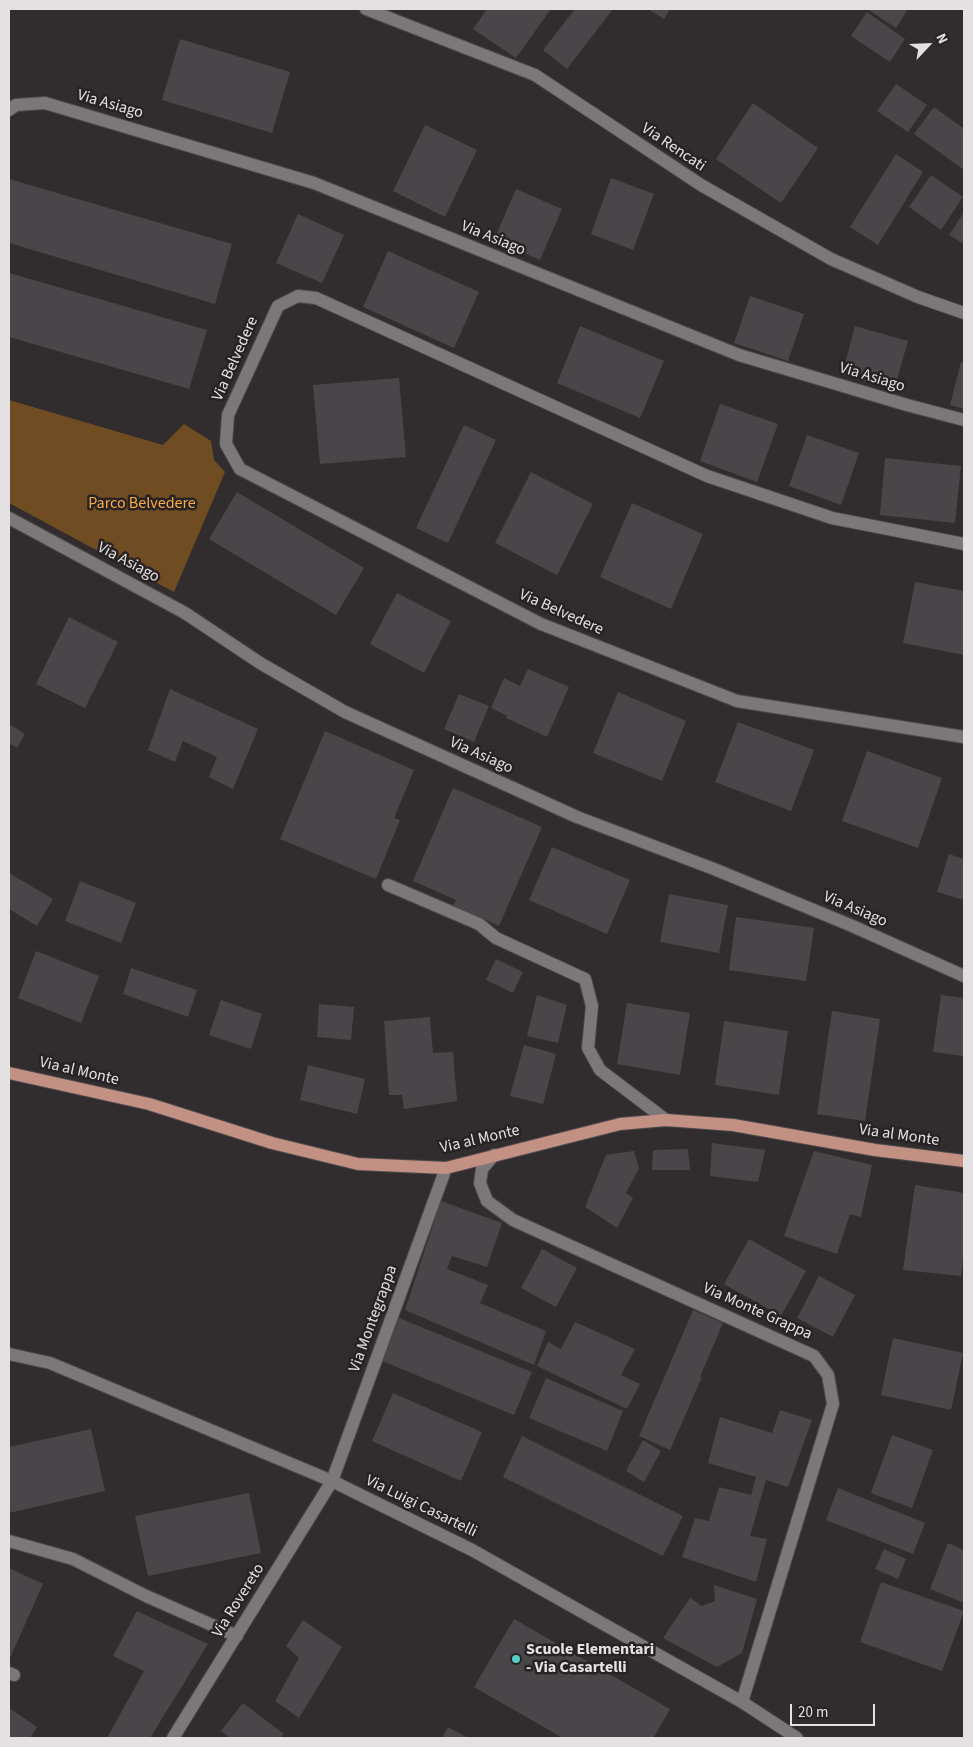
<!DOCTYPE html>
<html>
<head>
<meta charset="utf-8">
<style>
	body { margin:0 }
	#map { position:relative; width:973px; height:1747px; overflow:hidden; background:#312d2e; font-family:"Source Sans 3",sans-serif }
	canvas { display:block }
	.frame { position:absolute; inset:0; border:10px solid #e4e1e2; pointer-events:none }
	.north { position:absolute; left:903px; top:20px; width:50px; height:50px; -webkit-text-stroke:4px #272324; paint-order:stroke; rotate:65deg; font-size:14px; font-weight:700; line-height:20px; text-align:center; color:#e4e1e2 }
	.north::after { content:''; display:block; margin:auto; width:18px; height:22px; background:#e4e1e2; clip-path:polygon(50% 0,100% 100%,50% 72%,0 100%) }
	.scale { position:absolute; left:790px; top:1704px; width:85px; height:22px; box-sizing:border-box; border:2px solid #e4e1e2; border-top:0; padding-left:6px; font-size:15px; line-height:18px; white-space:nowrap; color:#e4e1e2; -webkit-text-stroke:4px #272324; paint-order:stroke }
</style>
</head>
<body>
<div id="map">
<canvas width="973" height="1747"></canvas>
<div class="frame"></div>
<div class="north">N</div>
<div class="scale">20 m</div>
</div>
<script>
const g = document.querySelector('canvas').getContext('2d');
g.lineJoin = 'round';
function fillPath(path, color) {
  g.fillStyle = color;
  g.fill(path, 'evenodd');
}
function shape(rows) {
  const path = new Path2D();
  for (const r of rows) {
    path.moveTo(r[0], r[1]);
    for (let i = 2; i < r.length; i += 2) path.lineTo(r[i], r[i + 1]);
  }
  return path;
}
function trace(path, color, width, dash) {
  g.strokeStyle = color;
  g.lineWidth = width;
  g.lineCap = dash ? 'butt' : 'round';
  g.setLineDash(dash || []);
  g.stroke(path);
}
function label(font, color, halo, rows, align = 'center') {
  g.font = font + ' "Source Sans 3",sans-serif';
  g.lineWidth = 5;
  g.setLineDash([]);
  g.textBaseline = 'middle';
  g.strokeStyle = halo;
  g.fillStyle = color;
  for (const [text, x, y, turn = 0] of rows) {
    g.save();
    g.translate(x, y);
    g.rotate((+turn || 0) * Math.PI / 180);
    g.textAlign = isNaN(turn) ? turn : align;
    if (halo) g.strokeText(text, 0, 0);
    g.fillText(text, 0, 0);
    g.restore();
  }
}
fillPath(shape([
	[9,400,163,445,184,424,211,441,214,460,225,472,174,592,9,503]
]), '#6f4c21');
fillPath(shape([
	[487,9,551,9,516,58,473,29],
	[575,9,613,9,567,69,543,50],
	[648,9,670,9,664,19],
	[867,9,908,9,896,28],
	[867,12,905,39,890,62,851,36],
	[180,39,290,72,272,133,162,100],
	[896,84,927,105,908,132,877,111],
	[753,103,818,148,781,203,716,159],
	[934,107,964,129,964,170,914,134],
	[425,125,477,150,445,217,393,191],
	[896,154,923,172,878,245,850,227],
	[931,175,963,197,941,230,909,207],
	[611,178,654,194,633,250,591,234],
	[9,179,232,244,215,304,9,243],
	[516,189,562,209,540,260,494,240],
	[964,212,964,244,949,235],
	[298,214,344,235,322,283,276,263],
	[388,251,479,292,454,348,363,307],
	[9,273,207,330,189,389,9,337],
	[750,296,804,314,788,361,734,343],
	[580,326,664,361,640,418,557,383],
	[855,326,908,341,894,390,842,375],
	[961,362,964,363,964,409,950,405],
	[399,378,406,457,320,464,313,385],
	[720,404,778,424,757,482,700,461],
	[464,425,496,440,448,543,416,528],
	[807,435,859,453,841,505,789,486],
	[885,458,961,466,955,523,880,515],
	[531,472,593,504,557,575,495,543],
	[237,492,364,568,336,615,209,539],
	[632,503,703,534,671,609,600,577],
	[915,582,964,591,964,655,903,643],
	[397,593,451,621,424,673,370,644],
	[69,617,118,642,85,708,36,684],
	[528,669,569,687,547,737,506,718,507,716,491,708,504,678,520,686],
	[170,689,258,729,233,789,209,777,217,757,183,741,175,762,148,750],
	[618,692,686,721,662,781,593,753],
	[459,694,489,706,474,742,444,729],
	[738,722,814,750,791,811,715,782],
	[9,724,25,734,17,748,9,743],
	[325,731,414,770,394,818,400,820,376,879,280,839],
	[867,751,942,778,918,848,842,821],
	[453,788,542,827,499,926,453,905,456,900,413,881],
	[552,847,630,880,607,934,529,900],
	[949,854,964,859,964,900,937,892],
	[9,873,53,899,37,926,9,909],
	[80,881,136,903,121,943,65,921],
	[669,894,728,905,719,953,660,942],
	[736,917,814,928,806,981,729,970],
	[36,951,99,976,81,1023,18,998],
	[496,959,523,972,513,993,486,980],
	[131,968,197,990,188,1017,123,994],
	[537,995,567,1005,558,1043,527,1036],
	[941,995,964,998,964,1056,933,1052],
	[221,1000,262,1014,251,1049,209,1035],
	[627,1003,690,1013,680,1075,617,1064],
	[319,1004,354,1007,351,1040,317,1037],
	[832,1011,880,1019,865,1121,817,1114],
	[430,1017,433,1053,453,1052,457,1101,404,1109,402,1095,389,1095,384,1021],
	[724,1021,788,1031,779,1095,715,1085],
	[524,1045,556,1054,543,1104,510,1096],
	[308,1065,365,1079,357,1114,300,1100],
	[712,1143,765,1150,758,1182,710,1176],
	[688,1149,690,1170,652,1170,653,1150],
	[634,1151,639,1168,626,1193,633,1198,617,1228,585,1207,606,1155],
	[814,1151,872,1165,861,1217,850,1214,837,1254,784,1236],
	[915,1185,964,1193,964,1248,961,1276,903,1270],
	[441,1201,502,1223,487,1267,452,1256,447,1269,488,1285,480,1303,546,1331,534,1365,405,1310],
	[749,1239,806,1271,781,1316,724,1284],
	[542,1249,577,1268,556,1307,521,1288],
	[819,1276,855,1295,833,1337,797,1318],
	[693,1310,723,1323,700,1377,702,1377,670,1450,639,1436],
	[399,1318,532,1372,514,1415,382,1361],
	[575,1322,635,1349,621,1375,640,1384,627,1409,537,1366,548,1342,561,1349],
	[893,1338,963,1353,951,1410,881,1395],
	[546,1378,623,1411,607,1451,529,1418],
	[393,1393,482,1432,461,1481,372,1441],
	[780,1410,812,1420,788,1487,766,1480,750,1536,767,1539,756,1582,682,1557,695,1518,709,1521,719,1487,751,1495,756,1477,708,1463,720,1417,772,1433],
	[91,1429,105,1491,9,1513,9,1447],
	[892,1435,933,1450,912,1508,871,1493],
	[522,1436,683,1516,663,1556,503,1477],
	[643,1440,661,1451,644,1482,626,1471],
	[838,1488,925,1523,913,1554,826,1520],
	[249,1493,261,1553,148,1576,135,1516],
	[948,1543,964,1550,964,1603,930,1589],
	[884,1549,906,1559,898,1579,875,1569],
	[9,1568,43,1584,9,1660],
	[881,1582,964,1611,942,1671,860,1642],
	[714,1585,757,1599,742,1653,717,1667,663,1638,690,1598,702,1606,715,1601],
	[137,1611,208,1644,150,1738,107,1738,144,1671,113,1656],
	[514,1619,670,1709,654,1737,656,1738,563,1738,474,1687],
	[303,1620,342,1647,299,1718,275,1701,299,1658,286,1646],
	[243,1703,284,1734,280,1738,231,1738,221,1731],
	[9,1708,37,1727,30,1738,9,1738],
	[448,1727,468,1738,442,1738]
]), '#494649');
const minor = shape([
	[366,9,535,75,701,185,831,259,918,297,964,313],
	[9,110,16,105,45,103,314,183,739,355,907,405,964,420],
	[9,518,185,613,260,663,345,712,577,817,714,869,850,925,964,976],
	[964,544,832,518,707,476,316,298,298,296,278,306,228,415,226,444,240,469,541,624,737,701,964,737],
	[388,885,479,924,496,938,585,979,592,1006,588,1048,600,1070,666,1120],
	[494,1155,482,1169,480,1183,487,1201,513,1220,814,1356,828,1375,833,1404,742,1702],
	[9,1354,50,1363,332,1481,472,1550,742,1702,797,1738],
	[9,1541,73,1559,146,1596,237,1636],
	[9,1673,14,1675],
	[173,1738,332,1481,446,1168]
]);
const major = shape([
	[9,1073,149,1104,272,1143,358,1164,446,1168,620,1124,666,1120,733,1125,875,1150,964,1161]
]);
trace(minor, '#4e4a4b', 14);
trace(major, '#4e4a4b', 14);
trace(minor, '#7c7778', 12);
trace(major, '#c39084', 12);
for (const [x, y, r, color] of [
	[516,1659,5,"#55cec6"]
]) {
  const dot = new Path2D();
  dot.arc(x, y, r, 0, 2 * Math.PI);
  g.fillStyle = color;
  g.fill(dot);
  trace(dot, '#272324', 2);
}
label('16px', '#e4e1e2', '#272324', [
	["Via Asiago",110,105,16],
	["Via Rencati",673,148,34],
	["Via Asiago",493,239,22],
	["Via Belvedere",236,359,-66],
	["Via Asiago",872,378,17],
	["Via Asiago",128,563,28],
	["Via Belvedere",561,613,24],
	["Via Asiago",481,756,24],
	["Via Asiago",855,910,23],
	["Via al Monte",79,1072,13],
	["Via al Monte",899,1136,8],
	["Via al Monte",480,1140,-13],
	["Via Monte Grappa",757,1312,24],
	["Via Montegrappa",374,1319,-70],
	["Via Luigi Casartelli",421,1507,26],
	["Via Rovereto",239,1601,-58]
]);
label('16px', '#fdab40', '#272324', [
	["Parco Belvedere",142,504]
]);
label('bold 16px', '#e4e1e2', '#272324', [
	["Scuole Elementari",526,1650],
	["- Via Casartelli",526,1668]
], 'left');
</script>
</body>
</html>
